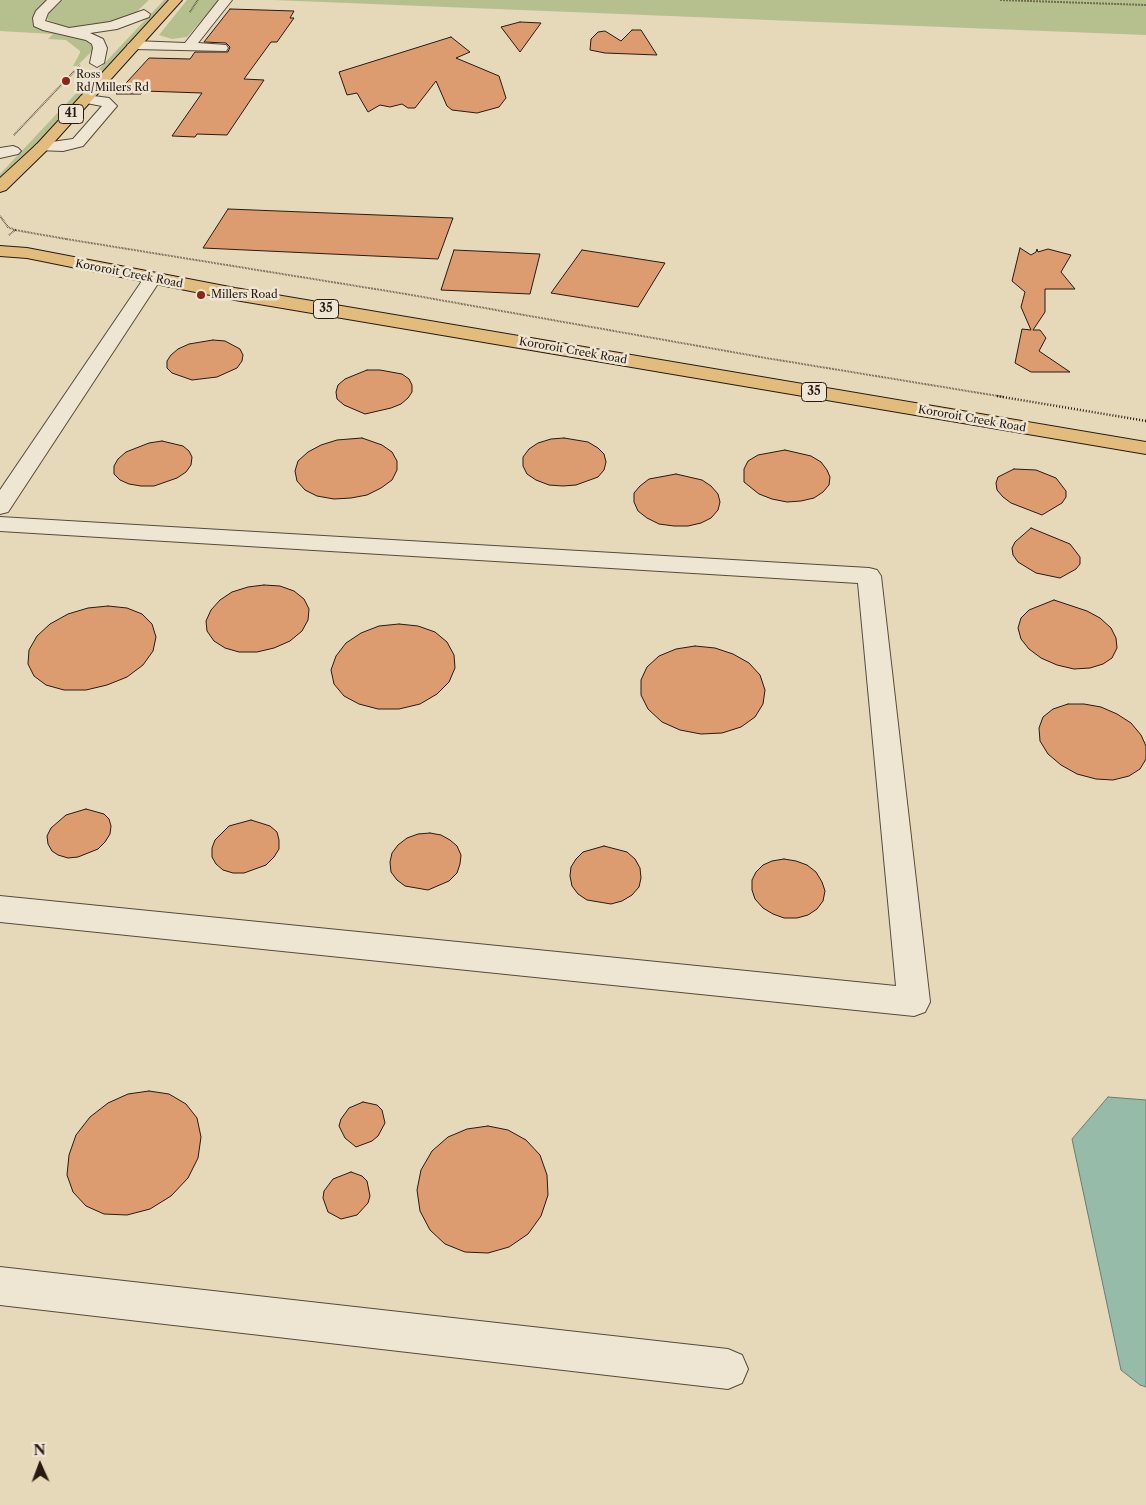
<!DOCTYPE html>
<html>
<head>
<meta charset="utf-8">
<style>
	body { margin:0 }
	#map { position:relative; width:1146px; height:1505px; overflow:hidden; background:#e5d9b9; font-family:"Libre Caslon Text",serif }
	canvas { display:block }
	.north { position:absolute; left:15px; top:1440px; width:50px; height:50px; -webkit-text-stroke:4px #eee6d2; paint-order:stroke; rotate:358deg; font-size:14px; font-weight:700; line-height:20px; text-align:center; color:#281a13 }
	.north::after { content:''; display:block; margin:auto; width:18px; height:22px; background:#281a13; clip-path:polygon(50% 0,100% 100%,50% 72%,0 100%) }
</style>
</head>
<body>
<div id="map">
<canvas width="1146" height="1505"></canvas>
<div class="north">N</div>
</div>
<script>
const g = document.querySelector('canvas').getContext('2d');
g.lineJoin = 'round';
function fillPath(path, color) {
  g.fillStyle = color;
  g.fill(path, 'evenodd');
}
function shape(rows) {
  const path = new Path2D();
  for (const r of rows) {
    path.moveTo(r[0], r[1]);
    for (let i = 2; i < r.length; i += 2) path.lineTo(r[i], r[i + 1]);
  }
  return path;
}
function trace(path, color, width, dash) {
  g.strokeStyle = color;
  g.lineWidth = width;
  g.lineCap = dash ? 'butt' : 'round';
  g.setLineDash(dash || []);
  g.stroke(path);
}
function label(font, color, halo, rows, align = 'center') {
  g.font = font + ' "Libre Caslon Text",serif';
  g.lineWidth = 5;
  g.setLineDash([]);
  g.textBaseline = 'middle';
  g.strokeStyle = halo;
  g.fillStyle = color;
  for (const [text, x, y, turn = 0] of rows) {
    g.save();
    g.translate(x, y);
    g.rotate((+turn || 0) * Math.PI / 180);
    g.textAlign = isNaN(turn) ? turn : align;
    if (halo) g.strokeText(text, 0, 0);
    g.fillText(text, 0, 0);
    g.restore();
  }
}
fillPath(shape([
	[0,0,47,0,34,14,35,24,94,43,96,50,91,52,77,66,73,66,80,53,80,51,66,40,48,39,53,34,0,31],
	[63,0,149,0,131,17,83,29,66,27,48,20,46,15],
	[164,0,170,0,18,164,0,181,0,174],
	[187,0,219,0,187,37,172,39,159,35],
	[273,0,1146,0,1146,35,893,25]
]), '#b6bf8e');
const water = shape([
	[1108,1097,1146,1100,1146,1387,1140,1385,1121,1370,1072,1139,1108,1097]
]);
fillPath(water, '#97bba9');
trace(water, '#6b7b6d', 1);
const building = shape([
	[230,9,294,11,290,18,294,18,277,42,271,42,244,79,264,80,227,135,197,134,195,137,172,136,202,93,144,91,141,94,116,94,149,58,190,59,195,52,228,52,230,47,226,43,204,42,230,9],
	[520,22,541,23,520,52,501,27,520,22],
	[632,30,641,30,657,55,605,53,590,50,591,39,598,32,605,31,621,41,632,30],
	[451,37,470,52,456,58,499,76,506,98,499,107,477,113,452,110,447,106,436,81,415,108,408,108,402,104,390,107,380,105,368,112,357,93,347,95,339,72,451,37],
	[228,209,453,218,438,259,203,248,228,209],
	[1020,248,1031,255,1036,252,1037,249,1038,252,1048,249,1071,255,1061,272,1075,289,1045,289,1045,312,1033,330,1040,330,1046,338,1039,351,1070,372,1031,372,1015,363,1022,329,1031,330,1021,307,1025,292,1012,281,1020,248],
	[454,250,540,254,530,294,441,290,454,250],
	[582,250,665,263,638,307,551,293,582,250],
	[213,340,225,341,240,349,243,355,242,361,237,368,217,377,192,380,172,373,167,368,167,361,171,355,178,349,189,344,213,340],
	[367,370,380,370,402,374,409,379,412,385,412,392,408,398,401,404,391,408,365,414,344,405,337,399,336,392,338,385,345,379,367,370],
	[362,438,382,445,392,452,397,461,397,470,392,480,381,488,367,495,351,498,334,499,317,496,305,490,297,481,295,471,298,461,308,452,321,445,337,440,362,438],
	[564,438,588,442,598,448,604,454,606,462,604,470,598,477,576,485,563,486,549,485,536,480,527,474,523,466,523,457,529,449,538,443,551,439,564,438],
	[162,441,183,446,189,451,192,457,191,465,186,472,177,478,154,486,141,486,129,484,120,480,114,474,114,466,118,459,126,452,149,443,162,441],
	[785,450,811,456,821,462,827,470,830,477,829,485,823,492,814,498,801,501,787,502,772,499,759,494,744,482,744,469,748,461,758,455,785,450],
	[1014,469,1036,470,1056,478,1066,491,1066,497,1062,503,1042,515,1011,503,1003,497,997,490,996,483,998,477,1014,469],
	[676,474,702,480,711,486,718,494,720,502,718,510,711,518,701,523,688,526,674,526,659,524,647,518,638,511,634,502,634,493,640,486,649,479,676,474],
	[1031,528,1070,544,1080,557,1080,564,1076,569,1060,578,1036,573,1018,562,1013,555,1012,548,1015,542,1031,528],
	[264,585,280,586,294,591,304,599,309,609,308,620,302,631,290,641,274,648,257,652,239,652,225,648,214,641,207,631,206,621,211,610,220,600,232,592,248,587,264,585],
	[1054,600,1087,611,1100,618,1111,628,1116,638,1117,648,1112,658,1103,664,1090,668,1074,669,1057,665,1041,658,1029,649,1021,639,1018,628,1021,618,1029,610,1054,600],
	[108,606,127,608,142,614,152,624,156,637,153,651,143,665,127,677,107,685,86,690,64,690,46,685,34,676,28,664,29,650,37,636,50,624,68,614,88,608,108,606],
	[399,624,418,626,435,632,447,642,454,655,455,668,449,682,437,694,420,704,399,709,378,709,359,704,344,696,334,684,331,670,336,656,346,643,361,633,379,626,399,624],
	[695,646,715,648,733,654,749,663,760,675,765,690,763,704,755,717,741,727,722,733,701,734,680,730,662,722,648,709,641,695,641,680,647,667,659,656,676,649,695,646],
	[1068,704,1084,704,1101,707,1117,714,1131,723,1141,735,1146,746,1146,759,1140,769,1129,776,1113,780,1096,779,1077,774,1061,765,1048,754,1040,741,1039,728,1043,717,1053,709,1068,704],
	[86,809,104,814,109,819,111,826,110,834,105,842,98,849,78,857,68,858,58,855,52,851,48,844,47,836,51,828,66,815,86,809],
	[251,820,270,826,277,832,279,840,279,849,274,857,266,865,244,873,233,873,223,870,216,864,212,857,212,848,215,840,229,826,251,820],
	[430,833,441,835,450,840,457,846,461,855,460,864,457,873,449,881,428,890,405,886,397,880,391,872,390,862,392,853,398,845,407,838,418,834,430,833],
	[604,846,627,852,635,859,640,868,641,878,639,887,632,895,622,901,611,904,587,900,578,894,572,886,570,876,571,867,576,859,583,852,604,846],
	[784,859,796,861,807,865,816,872,822,882,825,891,823,901,817,909,808,915,797,918,784,918,773,914,763,908,755,899,752,890,752,880,756,872,763,865,772,861,784,859],
	[149,1091,169,1094,186,1104,197,1118,201,1137,198,1158,188,1178,171,1196,150,1209,127,1215,104,1214,86,1206,73,1192,67,1175,69,1155,76,1135,90,1117,108,1103,128,1094,149,1091],
	[363,1102,377,1105,382,1110,385,1123,378,1136,372,1141,356,1147,345,1138,339,1126,341,1119,349,1108,363,1102],
	[488,1126,508,1130,526,1140,540,1155,547,1175,548,1195,541,1216,528,1234,509,1247,488,1253,465,1252,445,1244,430,1230,420,1211,417,1190,421,1170,432,1151,448,1137,467,1129,488,1126],
	[351,1172,362,1176,367,1181,370,1196,368,1203,357,1215,341,1219,328,1212,323,1198,324,1191,333,1179,351,1172]
]);
fillPath(building, '#dc9c70');
trace(building, '#281a13', 1);
const minor = shape([
	[47,0,61,0,48,13,45,21,69,28,110,22,144,10,150,14,149,17,117,29,90,33,103,39,107,48,104,63,97,67,90,63,93,48,92,44,86,40,43,30,34,26,33,18,36,11,47,0],
	[219,0,232,0,198,43,226,45,228,48,226,51,134,49,127,45,134,41,185,43,219,0],
	[86,95,109,98,117,106,83,146,63,151,37,150,34,147,37,144,73,139,102,106,81,102,79,99,81,96,86,95],
	[13,146,18,148,21,151,18,154,0,158,0,148,13,146],
	[152,274,158,275,161,279,8,512,0,514,0,490,146,275,152,274],
	[0,517,869,568,877,570,881,576,930,1002,925,1012,914,1016,0,922,0,896,896,986,858,583,0,531,0,517],
	[0,1267,728,1349,742,1355,748,1369,742,1383,728,1389,0,1305,0,1267]
]);
const major = shape([
	[169,0,182,0,47,150,6,190,0,192,0,178,37,144,169,0],
	[0,246,27,248,235,288,1146,442,1146,454,235,300,27,258,0,256,0,246]
]);
trace(minor, '#574a3c', 2);
trace(major, '#281a13', 2);
trace(shape([
	[1000,0,1146,5],
	[190,12,198,0],
	[14,135,80,65],
	[0,216,8,227,15,230,9,235],
	[15,230,66,239],
	[66,239,406,294,766,358,1004,397]
]), '#281a13', 2, [0.5, 1]);
trace(shape([
	[997,396,1146,421]
]), '#281a13', 2.5, [1, 2]);
fillPath(minor, '#eee6d2');
fillPath(major, '#e2bc7c');
for (const [x, y, r, color] of [
	[66,81,5,"#8f2418"],
	[201,295,5,"#8f2418"]
]) {
  const dot = new Path2D();
  dot.arc(x, y, r, 0, 2 * Math.PI);
  g.fillStyle = color;
  g.fill(dot);
  trace(dot, '#eee6d2', 2);
}
label('11px', '#281a13', '#eee6d2', [
	["Ross",76,75],
	["Rd/Millers Rd",76,88],
	["Millers Road",211,295]
], 'left');
label('11px', '#281a13', '#eee6d2', [
	["Kororoit Creek Road",129,274,11],
	["Kororoit Creek Road",573,351,10],
	["Kororoit Creek Road",972,419,10]
]);
for (const [x, y, w] of [
	[71,114,25],
	[326,309,25],
	[814,392,25]
]) {
  const box = new Path2D();
  box.roundRect(x - w / 2, y - 9.5, w, 19, 4);
  g.fillStyle = '#eee6d2';
  g.fill(box);
  trace(box, '#281a13', 1);
}
label('bold 12px', '#281a13', null, [
	["41",71,114],
	["35",326,309],
	["35",814,392]
]);
</script>
</body>
</html>
